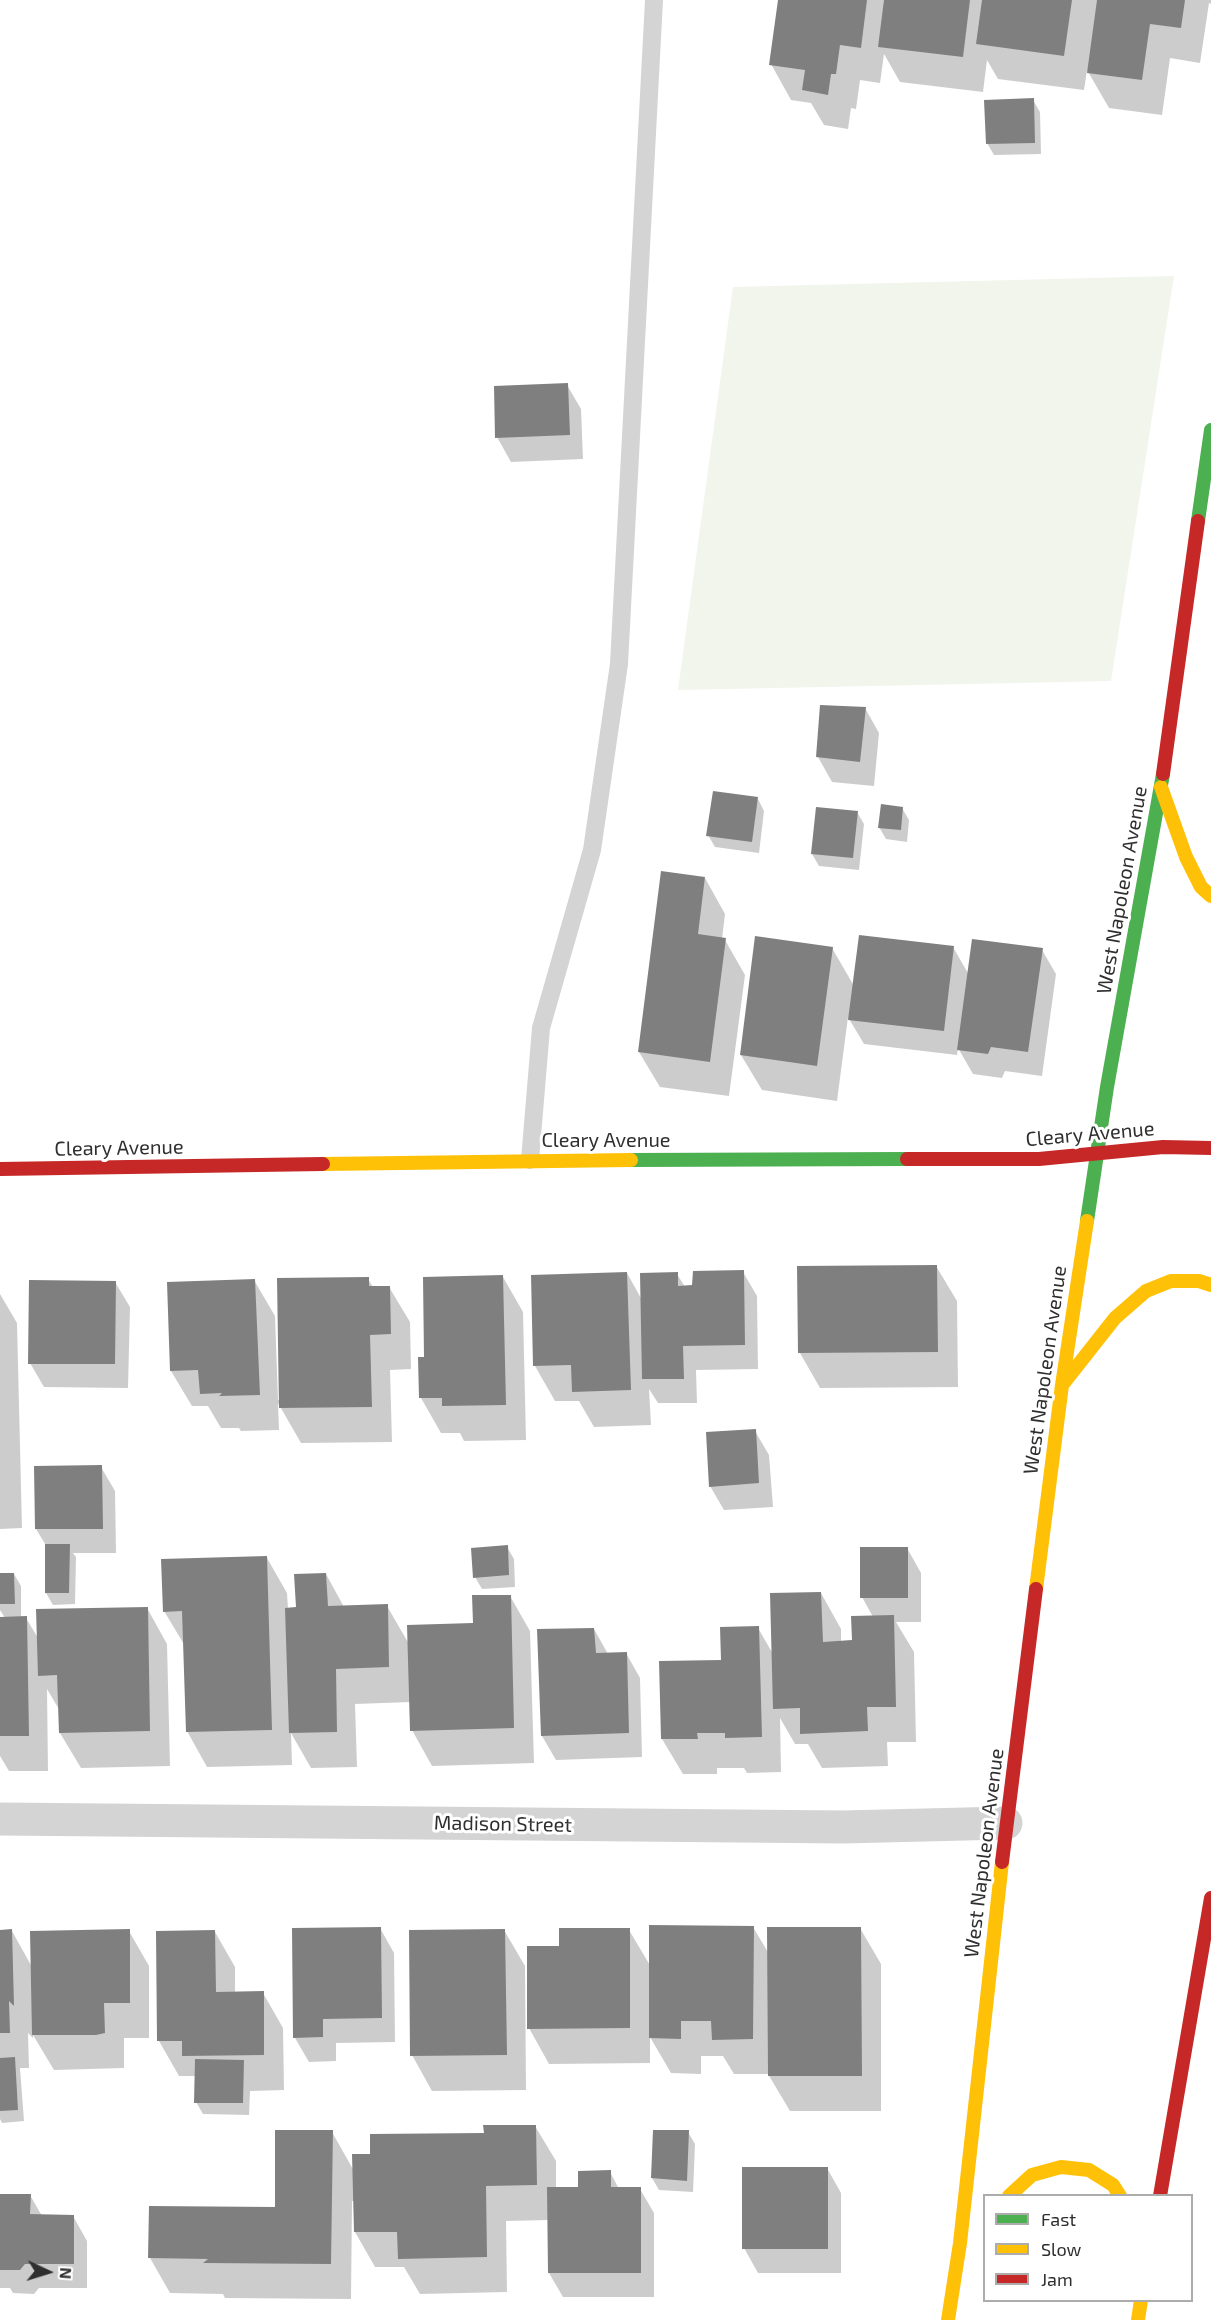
<!DOCTYPE html>
<html>
<head>
<meta charset="utf-8">
<style>
	body { margin:0 }
	#map { position:relative; width:1211px; height:2320px; overflow:hidden; background:#fff; font-family:"Exo 2",sans-serif }
	canvas { display:block }
	.legend { position:absolute; left:983px; top:2194px; width:210px; height:108px; box-sizing:border-box; background:#fff; border:2px solid #acacac; margin:0; padding:8px 10px; list-style:none; font-size:18px; color:#2f2f2f }
	.legend li { display:flex; align-items:center; gap:12px; height:30px }
	.legend b { width:30px; border:2px solid #acacac }
	.north { position:absolute; left:18px; top:2242px; width:60px; height:60px; -webkit-text-stroke:4px #fff; paint-order:stroke; rotate:94deg; font-size:16px; font-weight:700; line-height:24px; text-align:center; color:#2f2f2f }
	.north::after { content:''; display:block; margin:auto; width:21px; height:27px; background:#2f2f2f; clip-path:polygon(50% 0,100% 100%,50% 72%,0 100%) }
</style>
</head>
<body>
<div id="map">
<canvas width="1211" height="2320"></canvas>
<ul class="legend">
<li><b style="height:8px;background:#4caf50"></b>Fast</li>
<li><b style="height:8px;background:#ffc107"></b>Slow</li>
<li><b style="height:8px;background:#c62828"></b>Jam</li>
</ul>
<div class="north">N</div>
</div>
<script>
const g = document.querySelector('canvas').getContext('2d');
g.lineJoin = 'round';
function fillPath(path, color) {
  g.fillStyle = color;
  g.fill(path, 'evenodd');
}
function shape(rows) {
  const path = new Path2D();
  for (const r of rows) {
    path.moveTo(r[0], r[1]);
    for (let i = 2; i < r.length; i += 2) path.lineTo(r[i], r[i + 1]);
  }
  return path;
}
function trace(path, color, width, dash) {
  g.strokeStyle = color;
  g.lineWidth = width;
  g.lineCap = dash ? 'butt' : 'round';
  g.setLineDash(dash || []);
  g.stroke(path);
}
function label(font, color, halo, rows, align = 'center') {
  g.font = font + ' "Exo 2",sans-serif';
  g.lineWidth = 6;
  g.setLineDash([]);
  g.textBaseline = 'middle';
  g.strokeStyle = halo;
  g.fillStyle = color;
  for (const [text, x, y, turn = 0] of rows) {
    g.save();
    g.translate(x, y);
    g.rotate((+turn || 0) * Math.PI / 180);
    g.textAlign = isNaN(turn) ? turn : align;
    if (halo) g.strokeText(text, 0, 0);
    g.fillText(text, 0, 0);
    g.restore();
  }
}
fillPath(shape([
	[1174,276,1111,681,678,690,733,287]
]), '#f1f5ec');
fillPath(shape([
	[780,0,1211,0,1211,4,1209,3,1200,63,1170,58,1162,115,1109,108,1087,70,1084,90,998,79,987,60,983,92,900,82,884,54,880,83,860,80,856,109,851,108,848,129,824,125,811,103,791,100,771,64],
	[1033,100,1040,112,1041,154,994,155,987,143],
	[567,385,581,409,583,459,511,462,497,437],
	[865,708,879,733,874,786,832,782,818,757],
	[758,799,764,811,759,853,715,847,708,835],
	[902,808,909,820,907,842,886,839,879,827],
	[857,812,864,824,859,870,819,866,812,854],
	[705,878,725,914,722,939,725,940,745,975,729,1096,660,1087,639,1052],
	[953,947,969,975,1042,950,1056,974,1042,1076,1005,1071,1002,1078,973,1074,958,1048,957,1055,864,1044,848,1017,837,1101,762,1090,741,1055,832,948,854,986],
	[936,1266,957,1301,958,1387,820,1388,800,1353,798,1268],
	[743,1272,757,1296,758,1369,696,1370,697,1403,658,1403,649,1389,651,1425,594,1427,579,1401,555,1401,535,1366,627,1273,642,1300,677,1274,685,1287,694,1287],
	[503,1277,523,1312,526,1440,464,1441,460,1433,441,1433,421,1398,426,1358],
	[368,1279,373,1287,389,1287,410,1322,411,1369,390,1370,392,1442,301,1443,278,1403,279,1430,241,1431,239,1428,221,1428,208,1406,192,1406,171,1371,168,1284,254,1280,275,1316,278,1400,281,1400],
	[115,1282,130,1307,128,1388,44,1387,30,1363],
	[0,1294,17,1323,22,1528,0,1529],
	[755,1431,769,1455,773,1507,724,1510,710,1486],
	[101,1467,115,1491,116,1553,73,1553,76,1557,75,1604,53,1605,46,1593,47,1547,36,1529],
	[507,1547,514,1559,515,1587,482,1589,475,1577],
	[907,1548,921,1573,921,1622,896,1622,914,1652,916,1742,887,1742,888,1766,822,1768,808,1744,795,1744,780,1718,781,1772,747,1773,744,1768,717,1768,717,1774,683,1774,662,1739,723,1661,758,1628,773,1654,821,1593,841,1629,841,1642,854,1642,873,1617,862,1597],
	[267,1558,287,1593,288,1609,297,1609,326,1574,344,1607,387,1606,409,1644,475,1624,510,1596,530,1631,534,1763,432,1766,412,1730,411,1702,355,1704,357,1767,311,1768,291,1733,292,1765,207,1767,187,1731,185,1646,164,1611],
	[14,1574,21,1586,21,1618,26,1618,38,1638,147,1608,167,1644,170,1766,81,1768,60,1733,60,1711,47,1689,48,1771,9,1771,0,1756,0,1618,5,1618,0,1610,0,1575],
	[594,1629,608,1654,626,1653,640,1678,642,1757,556,1760,542,1736],
	[753,1927,769,1954,860,1928,881,1964,881,2111,790,2111,768,2074,734,2074,723,2056,701,2056,701,2074,671,2073,650,2037,650,2063,549,2064,529,2028,560,1947,629,1930,651,1967],
	[380,1928,394,1953,395,2042,336,2043,336,2061,309,2062,295,2038],
	[504,1930,525,1966,526,2090,432,2091,412,2055],
	[0,1931,12,1931,32,1967,129,1931,149,1966,149,2038,124,2038,124,2068,54,2070,33,2035,33,2038,28,2033,29,2068,20,2068,24,2121,2,2123,0,2119],
	[215,1932,235,1967,235,1993,263,1993,283,2028,284,2090,250,2091,249,2115,203,2114,196,2102,196,2076,179,2076,159,2041],
	[535,2126,556,2161,556,2189,580,2188,610,2172,619,2189,640,2189,654,2213,654,2297,563,2297,549,2273,549,2220,506,2221,507,2292,420,2294,404,2267,375,2267,355,2232,355,2201,352,2201,351,2299,225,2298,223,2294,170,2293,150,2258,276,2208,332,2132,354,2171,372,2156],
	[688,2132,695,2144,693,2192,659,2190,652,2178],
	[827,2168,841,2193,841,2273,758,2273,744,2248],
	[0,2195,30,2195,42,2216,73,2216,87,2241,87,2288,39,2288,34,2294,13,2293,10,2288,0,2288]
]), '#0003');
fillPath(shape([
	[778,0,867,0,861,48,840,45,836,74,831,74,828,95,802,90,805,70,769,65],
	[884,0,970,0,963,57,878,47],
	[982,0,1072,0,1064,56,976,44],
	[1097,0,1185,0,1181,28,1150,24,1142,80,1087,73],
	[1034,98,1035,143,986,144,984,100],
	[568,383,570,435,495,438,494,386],
	[820,705,866,707,860,762,816,757],
	[713,791,758,797,752,842,706,836],
	[881,804,903,807,901,830,878,828],
	[816,807,858,811,853,858,811,854],
	[661,871,705,877,698,934,726,938,710,1062,638,1052],
	[859,935,954,946,944,1031,848,1020],
	[755,936,833,947,817,1066,740,1055],
	[972,939,1043,948,1028,1052,991,1047,988,1054,957,1050],
	[937,1265,938,1352,798,1353,797,1266],
	[744,1270,745,1345,683,1346,684,1379,642,1379,640,1273,678,1272,678,1286,692,1285,693,1271],
	[627,1272,631,1390,572,1392,571,1365,533,1366,531,1275],
	[503,1275,506,1405,442,1406,442,1398,419,1398,418,1357,424,1357,423,1277],
	[369,1277,369,1286,390,1286,391,1334,370,1335,372,1407,279,1408,277,1278],
	[255,1279,260,1395,219,1396,222,1393,200,1394,198,1370,170,1371,167,1282],
	[29,1280,116,1281,115,1364,28,1364],
	[756,1429,759,1483,709,1487,706,1432],
	[102,1465,103,1529,35,1529,34,1466],
	[45,1544,70,1544,69,1593,45,1593],
	[508,1545,509,1575,473,1578,471,1548],
	[860,1547,908,1547,908,1598,860,1598],
	[267,1556,272,1730,186,1732,182,1611,163,1612,161,1559],
	[0,1573,14,1573,15,1604,0,1604],
	[326,1573,328,1606,388,1604,389,1667,336,1669,337,1732,289,1733,285,1608,296,1607,294,1574],
	[821,1592,823,1642,852,1640,851,1616,894,1615,896,1707,867,1707,868,1731,800,1734,800,1708,773,1709,770,1593],
	[472,1595,511,1595,514,1728,410,1731,407,1625,473,1623],
	[148,1607,150,1731,59,1733,57,1675,38,1676,36,1609],
	[27,1616,29,1736,0,1736,0,1617],
	[759,1626,762,1737,725,1738,725,1733,697,1733,698,1739,661,1739,659,1661,721,1660,720,1627],
	[594,1628,596,1653,627,1652,629,1733,541,1736,537,1629],
	[649,1925,754,1926,753,2039,712,2040,711,2021,681,2021,681,2039,649,2038],
	[381,1927,382,2018,323,2019,323,2037,293,2038,292,1928],
	[767,1927,861,1927,862,2076,768,2076],
	[559,1928,630,1928,630,2028,527,2029,527,1946,559,1946],
	[12,1929,14,2006,9,2001,10,2033,0,2033,0,1930],
	[130,1929,130,2003,104,2003,105,2033,96,2035,32,2035,30,1931],
	[505,1929,507,2055,410,2056,409,1930],
	[215,1930,216,1992,264,1991,264,2055,182,2056,182,2041,157,2041,156,1931],
	[15,2057,18,2110,0,2111,0,2058],
	[195,2059,244,2060,243,2103,194,2103],
	[483,2125,536,2125,537,2185,486,2186,487,2257,398,2259,397,2232,354,2232,352,2154,370,2154,370,2134,484,2133],
	[275,2130,333,2130,331,2264,203,2263,208,2259,148,2258,149,2206,275,2207],
	[653,2130,689,2130,687,2181,651,2178],
	[742,2167,828,2167,828,2249,742,2249],
	[611,2170,611,2187,641,2187,641,2273,548,2273,547,2187,578,2187,578,2171],
	[0,2194,31,2194,30,2214,74,2215,74,2264,25,2264,20,2270,0,2270]
]), '#7f7f7f');
trace(shape([
	[530,1160,541,1028,592,850,619,664,654,0]
]), '#d4d4d4', 18);
trace(shape([
	[0,1819,843,1827,1006,1823]
]), '#d4d4d4', 33);
trace(shape([
	[1198,521,1211,430],
	[631,1160,907,1159],
	[1087,1221,1107,1087,1163,774]
]), '#4caf50', 14);
trace(shape([
	[1161,787,1186,857,1201,887,1211,896],
	[323,1164,631,1160],
	[1063,1384,1115,1318,1146,1291,1171,1281,1199,1281,1211,1285],
	[1036,1589,1062,1385,1087,1221],
	[1009,2196,1032,2175,1061,2167,1089,2170,1113,2185,1120,2196],
	[948,2320,960,2243,1002,1862],
	[1138,2320,1141,2300]
]), '#ffc107', 14);
trace(shape([
	[1163,774,1198,521],
	[907,1159,1039,1159,1163,1147,1211,1148],
	[0,1169,323,1164],
	[1002,1862,1036,1589],
	[1160,2196,1211,1898]
]), '#c62828', 14);
label('20px', '#2f2f2f', '#fff', [
	["West Napoleon Avenue",1122,890,-80],
	["Cleary Avenue",1090,1134,-5],
	["Cleary Avenue",606,1140],
	["Cleary Avenue",119,1148,-1],
	["West Napoleon Avenue",1045,1370,-82],
	["Madison Street",503,1824,1],
	["West Napoleon Avenue",984,1853,-83]
]);
</script>
</body>
</html>
